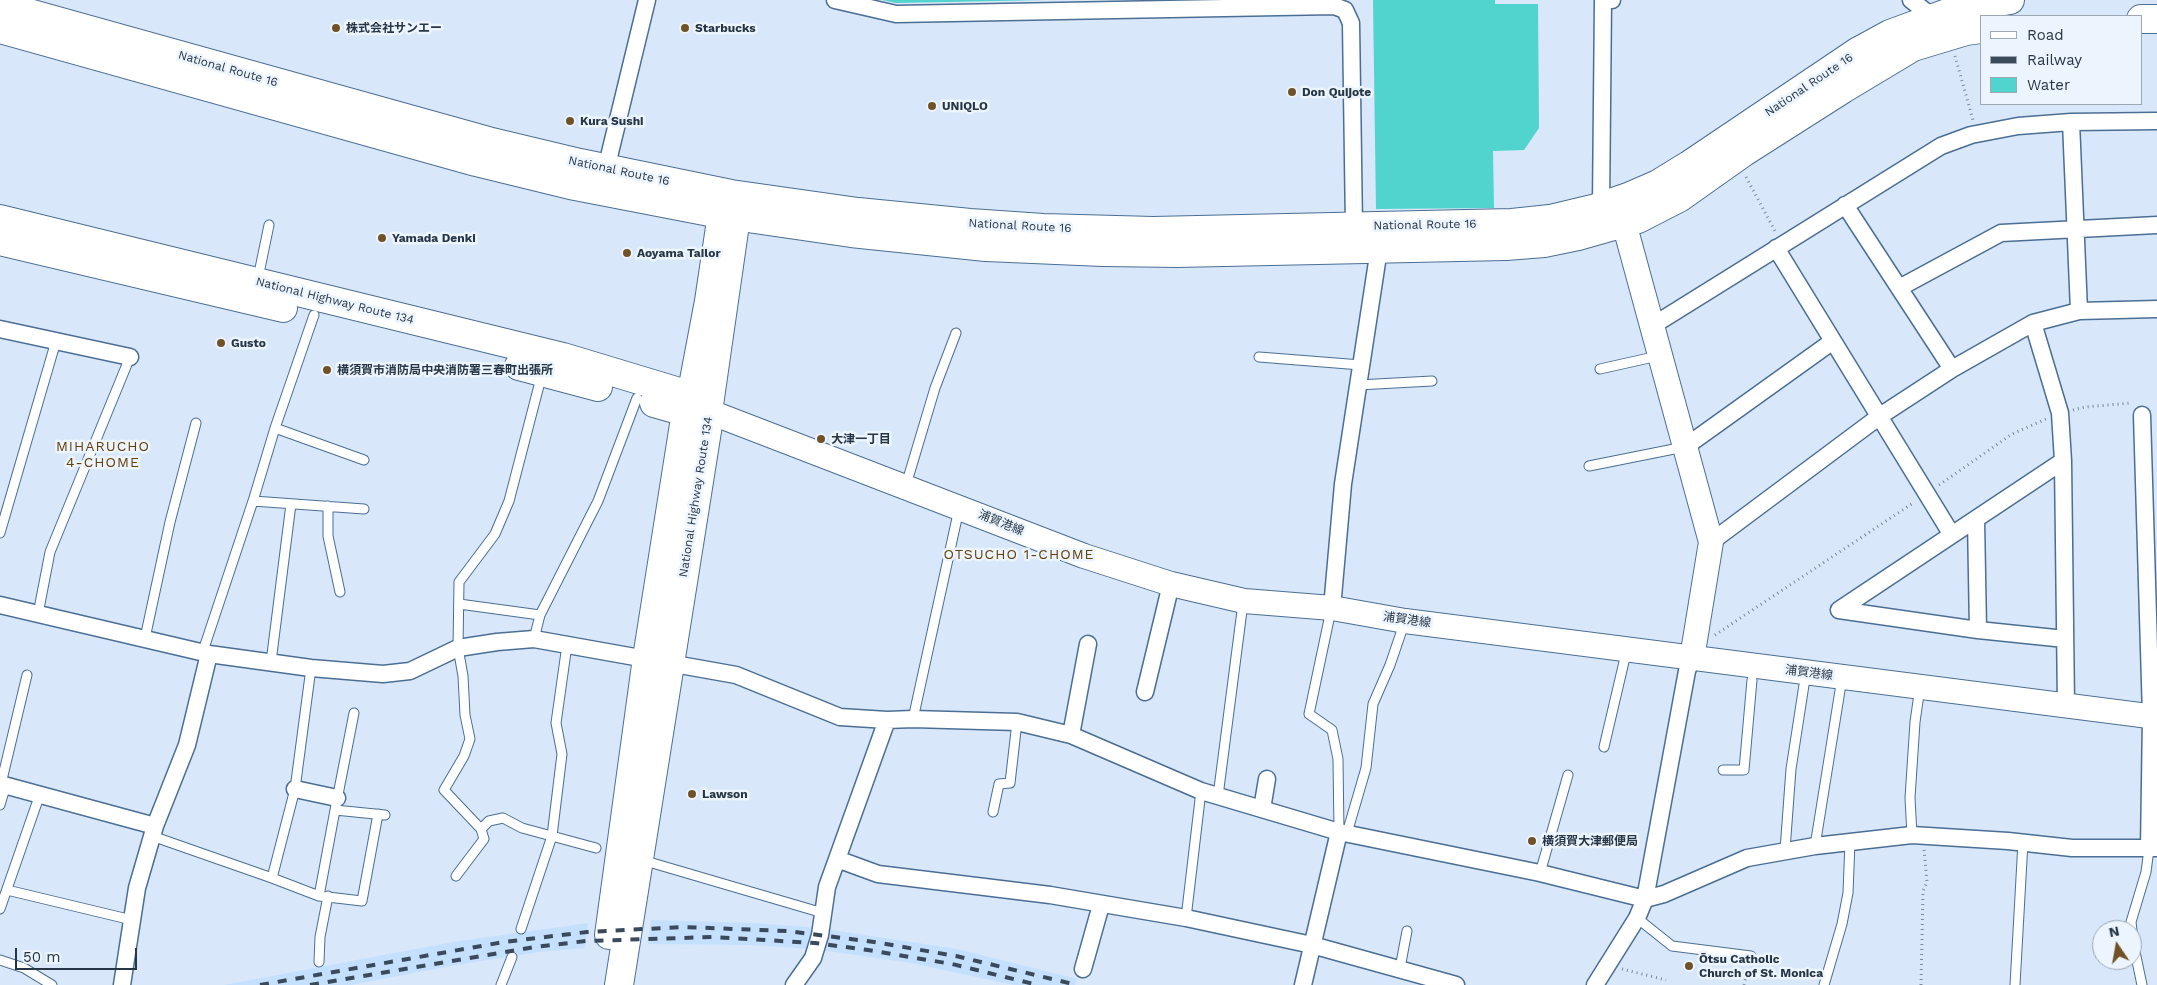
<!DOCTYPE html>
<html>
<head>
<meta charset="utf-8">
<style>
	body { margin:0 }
	#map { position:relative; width:2157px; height:985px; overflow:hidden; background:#d8e7f9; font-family:"Work Sans",sans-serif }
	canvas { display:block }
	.legend { position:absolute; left:1980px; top:15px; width:162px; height:90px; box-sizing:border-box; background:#ecf4fd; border:1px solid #9da8b4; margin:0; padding:6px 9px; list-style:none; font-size:15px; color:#273647 }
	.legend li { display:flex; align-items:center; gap:10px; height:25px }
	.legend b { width:25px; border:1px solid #9da8b4 }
	.north { position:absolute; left:2092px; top:920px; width:50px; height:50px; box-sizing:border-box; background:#ecf4fd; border:1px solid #9da8b4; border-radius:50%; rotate:348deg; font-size:14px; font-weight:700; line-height:20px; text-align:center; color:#273647 }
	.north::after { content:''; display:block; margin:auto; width:18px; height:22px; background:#715127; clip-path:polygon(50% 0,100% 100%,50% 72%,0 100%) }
	.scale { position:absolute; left:15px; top:948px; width:122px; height:22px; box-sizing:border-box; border:2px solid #273647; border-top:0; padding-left:6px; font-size:15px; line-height:18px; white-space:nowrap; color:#273647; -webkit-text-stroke:4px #ecf4fd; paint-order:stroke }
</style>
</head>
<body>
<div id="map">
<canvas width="2157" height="985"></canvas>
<ul class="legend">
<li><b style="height:6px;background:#fff"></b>Road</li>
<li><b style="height:6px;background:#3b4a5b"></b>Railway</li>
<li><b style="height:14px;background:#51d3ce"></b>Water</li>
</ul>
<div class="north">N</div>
<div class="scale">50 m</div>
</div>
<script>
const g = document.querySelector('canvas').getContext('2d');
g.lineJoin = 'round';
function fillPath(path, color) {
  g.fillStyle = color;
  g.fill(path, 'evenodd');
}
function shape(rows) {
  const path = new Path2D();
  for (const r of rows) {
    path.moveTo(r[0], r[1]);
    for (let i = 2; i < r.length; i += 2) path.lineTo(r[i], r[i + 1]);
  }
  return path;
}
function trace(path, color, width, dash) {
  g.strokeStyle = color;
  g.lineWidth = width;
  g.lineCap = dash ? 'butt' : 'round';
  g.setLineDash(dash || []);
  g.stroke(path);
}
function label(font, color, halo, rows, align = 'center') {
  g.font = font + ' "Work Sans","Noto Sans JP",sans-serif';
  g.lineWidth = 5;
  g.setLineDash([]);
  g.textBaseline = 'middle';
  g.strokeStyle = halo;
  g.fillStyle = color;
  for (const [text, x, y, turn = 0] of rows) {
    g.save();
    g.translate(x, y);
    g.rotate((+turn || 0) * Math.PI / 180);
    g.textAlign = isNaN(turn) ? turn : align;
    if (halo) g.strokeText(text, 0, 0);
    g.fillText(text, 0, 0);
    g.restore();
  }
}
fillPath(shape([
	[651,920,754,923,818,928,813,949,751,945,648,944],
	[588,923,585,948,539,952,456,965,351,985,224,985,453,942],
	[825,929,957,949,1077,979,1075,985,1014,985,911,963,821,950]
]), '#c5e0fe');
fillPath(shape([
	[882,0,1045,0,896,3],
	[1373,0,1495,0,1495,4,1538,4,1539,128,1524,150,1493,151,1494,208,1376,209]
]), '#51d3ce');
const lane = shape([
	[258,278,269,225],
	[1259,357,1361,365],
	[1600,369,1658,356],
	[1358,385,1432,381],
	[275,428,364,460],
	[1589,466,1684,447],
	[906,485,935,388,956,333],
	[253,501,364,509],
	[328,506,328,536,340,592],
	[0,533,56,341],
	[459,604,540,615],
	[1331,610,1309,714,1332,730,1338,759,1339,832],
	[38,614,50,552,130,357],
	[145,638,170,522,196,423],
	[534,639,540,615,598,501,637,398],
	[203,651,253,501,275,428,314,315],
	[271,662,291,504],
	[354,713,335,810,385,815],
	[913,719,959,509],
	[1604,747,1627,649],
	[1723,770,1744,770,1752,680],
	[1,784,27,675],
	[1218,796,1243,603],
	[0,805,6,785],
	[993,812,999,784,1010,783,1017,722],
	[481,829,489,821,503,818,522,828,596,848],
	[1347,833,1366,768,1373,704,1390,665,1405,621],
	[1912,835,1910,798,1915,722,1920,687],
	[152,836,272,878,295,789,311,668],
	[1815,846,1842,678],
	[1785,850,1791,769,1806,672],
	[642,860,823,913],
	[1540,873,1568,775],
	[456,876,484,839,481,829,444,790,464,756,470,739,465,715,463,676,458,648,459,582,495,534,509,501,542,374],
	[272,878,319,896,362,901,378,814],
	[7,890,132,920],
	[319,896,335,810],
	[0,909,40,794],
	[1186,918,1201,791],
	[1637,918,1672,946,1751,956],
	[521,929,552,836,562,754,556,723,567,645],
	[0,960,24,968,52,985],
	[319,962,320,937,328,896],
	[1400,968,1407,931],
	[501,985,512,957],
	[1824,985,1842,924,1848,893,1850,842],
	[2015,985,2023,842],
	[2142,985,2134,947,2131,922,2146,872,2149,849]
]);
const street = shape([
	[835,0,896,14,1334,6,1345,10,1351,23,1354,227,1379,249,1343,484,1332,608],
	[1911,0,1934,18],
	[2071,122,2079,311],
	[606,169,647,0],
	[1845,205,1952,369],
	[1601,207,1603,0,1612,0],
	[1776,248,1952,535],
	[1899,288,2001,233,2157,225],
	[2033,323,2079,311,2157,309],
	[1652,326,1941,146,1971,135,2018,126,2071,122,2157,121],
	[0,329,130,357],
	[2142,415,2151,716,2149,849],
	[1685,447,1833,341],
	[2063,461,1839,610,1978,630,2065,639],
	[1976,519,1978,630],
	[1711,542,1880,416,1952,369,2033,323,2060,413,2063,461,2066,705],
	[0,605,209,654,311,668,383,674,410,671,458,648,497,642,534,639,736,675,840,717,887,720,913,719,1017,722,1071,735,1201,791,1339,832,1540,873,1645,899,1664,894,1747,858,1815,846,1912,835,2008,841,2072,848,2157,848],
	[1145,692,1171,584],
	[1071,735,1088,644],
	[0,784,155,826],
	[295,789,337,798],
	[1262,809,1267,779],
	[837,859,878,874,1050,895,1186,918,1312,945,1456,985],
	[1083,969,1101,905],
	[122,985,137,888,155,826,187,745,209,654],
	[794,985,813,958,820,935,827,887,887,720],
	[1303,985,1339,832],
	[1595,985,1637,918,1645,899,1687,671,1692,658]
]);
const secondary = shape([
	[729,197,720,214,707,301,686,412,710,412,1084,556,1171,584,1244,601,1332,608,1405,621,2157,717],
	[1609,212,1624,223,1711,542,1692,658],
	[710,412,738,217,733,200]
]);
const highway = shape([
	[0,5,488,141,580,163,731,194,858,212,970,223,1043,228,1153,231,1512,223,1550,219,1596,208,1628,197,1658,184,1689,165,1857,52,1890,34,1958,9,2010,0],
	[2141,19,2157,19],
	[0,29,476,162,570,185,720,214,851,233,986,247,1103,252,1177,253,1506,246,1544,243,1578,236,1638,219,1679,198,1744,152,1843,89,1913,47,1966,31,1981,29],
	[0,219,563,357,689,395,710,412,619,985],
	[0,241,283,308],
	[519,366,598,387],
	[609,935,647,658,686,412,654,403]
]);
trace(lane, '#4b6e94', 11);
trace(street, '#4b6e94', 19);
trace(secondary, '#4b6e94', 26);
trace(highway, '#4b6e94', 30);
trace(shape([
	[1955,56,1973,120],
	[1746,177,1775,231],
	[2073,410,2085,407,2131,403],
	[1939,485,2012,434,2046,419],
	[1715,635,1913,503],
	[1622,969,1666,980],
	[1744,985,1749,966],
	[1921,985,1923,891,1927,882,1924,849]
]), '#7b8a9b', 3, [1, 4]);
trace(lane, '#fff', 9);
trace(street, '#fff', 16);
trace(secondary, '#fff', 24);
trace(highway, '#fff', 28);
trace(shape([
	[260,985,504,942,587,932,683,927,787,931,874,942,956,956,1077,985],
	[310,985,535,947,586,941,713,937,815,943,868,950,952,964,1038,985]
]), '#3b4a5b', 4, [9, 9]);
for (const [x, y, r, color] of [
	[336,28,5,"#715127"],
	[685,28,5,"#715127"],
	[1292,92,5,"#715127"],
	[932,106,5,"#715127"],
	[570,121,5,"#715127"],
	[382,238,5,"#715127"],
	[627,253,5,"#715127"],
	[221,343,5,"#715127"],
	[327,370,5,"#715127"],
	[821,439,5,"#715127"],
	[692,794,5,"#715127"],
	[1532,841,5,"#715127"],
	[1689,966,5,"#715127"]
]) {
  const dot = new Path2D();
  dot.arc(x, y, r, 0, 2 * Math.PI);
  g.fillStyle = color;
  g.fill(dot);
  trace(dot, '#ecf4fd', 2);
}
label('bold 12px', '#273647', '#ecf4fd', [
	["株式会社サンエー",346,28],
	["Starbucks",695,28],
	["Don Quijote",1302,92],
	["UNIQLO",942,106],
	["Kura Sushi",580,121],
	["Yamada Denki",392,238],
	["Aoyama Tailor",637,253],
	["Gusto",231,343],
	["横須賀市消防局中央消防署三春町出張所",337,370],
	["大津一丁目",831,439],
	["Lawson",702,794],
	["横須賀大津郵便局",1542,841],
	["Ōtsu Catholic",1699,959],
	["Church of St. Monica",1699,973]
], 'left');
label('12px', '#273647', '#ecf4fd', [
	["National Route 16",228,69,16],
	["National Route 16",1809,85,-34],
	["National Route 16",619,171,12],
	["National Route 16",1425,225,-1],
	["National Route 16",1020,226,3],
	["National Highway Route 134",335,301,14],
	["National Highway Route 134",696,497,-81],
	["浦賀港線",1001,523,22],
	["浦賀港線",1407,620,8],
	["浦賀港線",1809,673,7]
]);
g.letterSpacing = '1px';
label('14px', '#63410c', '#ecf4fd', [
	["MIHARUCHO",103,447],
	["4-CHOME",103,463],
	["OTSUCHO 1-CHOME",1019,555]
]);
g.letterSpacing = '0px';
</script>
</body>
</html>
